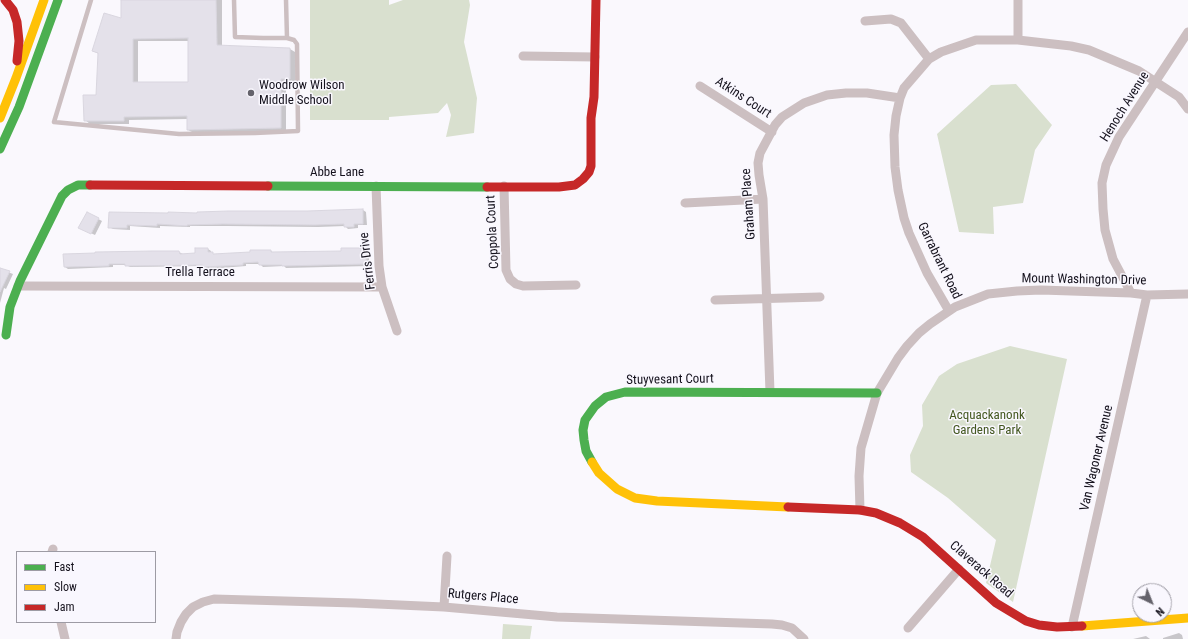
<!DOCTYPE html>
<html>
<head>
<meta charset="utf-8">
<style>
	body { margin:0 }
	#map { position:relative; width:1188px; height:639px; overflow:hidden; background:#faf8fd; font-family:"Roboto Condensed",sans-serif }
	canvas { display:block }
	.legend { position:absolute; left:16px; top:551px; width:140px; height:72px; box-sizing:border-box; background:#f9f7fe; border:1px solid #9d9ba4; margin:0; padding:5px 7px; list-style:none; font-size:12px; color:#14111c }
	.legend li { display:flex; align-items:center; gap:8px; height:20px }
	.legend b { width:20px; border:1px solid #9d9ba4 }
	.north { position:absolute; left:1132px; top:583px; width:40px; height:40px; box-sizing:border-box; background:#f9f7fe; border:1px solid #9d9ba4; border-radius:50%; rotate:137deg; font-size:11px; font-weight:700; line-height:16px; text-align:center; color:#14111c }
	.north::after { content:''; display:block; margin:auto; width:14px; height:18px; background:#64626b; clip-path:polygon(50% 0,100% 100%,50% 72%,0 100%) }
</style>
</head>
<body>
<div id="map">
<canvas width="1188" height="639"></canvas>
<ul class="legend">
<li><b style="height:5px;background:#4caf50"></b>Fast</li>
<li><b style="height:5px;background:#ffc107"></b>Slow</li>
<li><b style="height:5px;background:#c62828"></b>Jam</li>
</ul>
<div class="north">N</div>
</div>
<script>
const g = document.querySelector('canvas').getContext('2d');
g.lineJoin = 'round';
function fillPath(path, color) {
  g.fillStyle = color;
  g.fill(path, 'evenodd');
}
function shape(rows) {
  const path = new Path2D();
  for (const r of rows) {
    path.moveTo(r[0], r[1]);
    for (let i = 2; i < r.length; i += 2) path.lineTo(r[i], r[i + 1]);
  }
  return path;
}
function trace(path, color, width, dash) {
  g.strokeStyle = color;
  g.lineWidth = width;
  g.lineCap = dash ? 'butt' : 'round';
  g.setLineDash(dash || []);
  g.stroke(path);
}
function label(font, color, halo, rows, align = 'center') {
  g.font = font + ' "Roboto Condensed",sans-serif';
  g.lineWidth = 3;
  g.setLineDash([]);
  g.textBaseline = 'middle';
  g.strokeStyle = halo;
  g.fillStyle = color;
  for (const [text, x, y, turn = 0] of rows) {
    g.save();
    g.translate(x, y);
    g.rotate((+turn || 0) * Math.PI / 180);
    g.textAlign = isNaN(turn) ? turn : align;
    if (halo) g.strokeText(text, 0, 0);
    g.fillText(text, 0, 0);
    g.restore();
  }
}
fillPath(shape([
	[310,0,389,0,389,5,403,0,469,0,470,5,464,42,477,98,474,133,446,137,451,115,447,103,438,113,389,117,389,120,310,120],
	[1016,84,1052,125,1035,150,1023,203,993,207,994,234,959,232,937,134,991,85],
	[1010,346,1067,359,1013,602,986,583,996,540,948,498,911,472,910,455,923,426,922,405,939,376,957,364],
	[503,624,532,626,530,639,502,639]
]), '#d9e0cf');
fillPath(shape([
	[122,0,222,0,222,47,290,49,295,52,296,82,286,82,286,131,194,133,188,130,188,119,129,120,129,124,90,124,85,120,97,96,99,54,93,51,121,20],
	[138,41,189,41,189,83,138,83],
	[363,210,366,212,367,225,358,225,358,228,348,229,345,226,318,227,227,226,190,226,190,227,160,226,160,228,130,226,130,230,113,229,109,227,198,214],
	[87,213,102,221,95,235,80,228],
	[208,249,211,251,211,253,215,255,271,251,274,253,342,252,366,249,369,251,369,266,286,268,284,266,263,267,260,264,246,264,246,266,208,269,204,266,130,267,126,265,113,265,113,267,68,269,65,267,179,252,183,254,196,254],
	[0,269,13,274,6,289,4,288,0,303],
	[1179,633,1182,635,1183,639,1163,639,1163,638],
	[1146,636,1150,639,1133,639]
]), '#0003');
const building = shape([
	[121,0,216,0,217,45,290,48,290,79,281,79,281,128,187,130,187,116,124,117,124,121,84,121,83,95,96,95,98,53,92,51,104,13,121,18,121,0],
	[188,38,188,82,133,82,133,39,188,38],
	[363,209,363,224,354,224,354,227,344,227,344,224,314,225,223,224,187,225,187,226,157,224,157,226,127,225,127,228,108,228,109,212,168,213,168,212,197,213,197,212,228,211,307,211,363,209],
	[87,212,99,218,91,234,78,228,87,212],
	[195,248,208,248,208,252,213,252,213,254,250,252,250,250,271,250,271,252,341,251,341,248,366,248,366,264,282,266,282,265,259,265,258,262,243,263,243,265,204,267,203,265,125,266,125,264,109,264,109,266,64,267,63,254,95,253,95,252,152,251,179,251,180,254,195,253,195,248],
	[0,268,10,271,0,292,0,268]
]);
fillPath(building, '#e4e1ea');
trace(building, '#d9d6df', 1);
trace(shape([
	[91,0,54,122,179,134,255,133,298,131,297,44,294,40,287,38],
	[234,0,235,37,263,38,287,38,286,0]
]), '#ccbfc1', 4.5);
trace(shape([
	[865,21,891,19,901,23,929,59],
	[1018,40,1018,0],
	[523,56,595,57],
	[700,86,772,132],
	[376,186,379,266,382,287,397,331],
	[504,186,506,270,510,279,516,284,523,286,576,285],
	[685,203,763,199],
	[18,286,382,287],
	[1131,293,1113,259,1105,230,1103,209,1102,183,1106,165,1119,137,1188,32],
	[715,300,820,297],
	[949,311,927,273,909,233,904,218,898,190,895,167,894,135,896,116,900,98,904,88,929,59,941,52,976,40,1018,40,1071,46,1089,50,1139,71,1179,97,1188,109],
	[770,392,763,199,759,175,758,163,760,153,775,125,782,117,804,103,827,95,846,93,867,93,900,98],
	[860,510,859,476,861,448,877,393,898,358,907,346,919,333,930,324,955,307,988,294,1017,291,1041,290,1131,293,1147,295,1188,294],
	[52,552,53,549],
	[444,607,447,556],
	[61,622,65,639],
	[1072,627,1147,295],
	[908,628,959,569],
	[176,639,177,632,181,622,186,614,193,607,203,602,214,599,355,603,444,607,557,617,772,624,782,625,792,628,804,639]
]), '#ccbfc1', 9);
trace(shape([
	[0,149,19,107,58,0],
	[268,186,487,187],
	[6,335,10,307,20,281,62,196,68,190,78,185,90,185],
	[592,462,586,451,584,440,583,430,585,420,595,406,606,397,625,392,877,393]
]), '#4caf50', 9);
trace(shape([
	[0,118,16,78,44,0],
	[592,462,599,473,617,489,635,498,657,501,788,507],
	[1082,626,1188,618]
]), '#ffc107', 9);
trace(shape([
	[5,0,13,10,17,22,19,41,17,61],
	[90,185,268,186],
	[487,187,559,187,575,185,583,179,589,172,591,166,591,118,594,97,596,0],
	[788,507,860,510,876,513,900,523,923,537,996,603,1026,621,1039,625,1057,627,1082,626]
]), '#c62828', 9);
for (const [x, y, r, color] of [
	[251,93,4,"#64626b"]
]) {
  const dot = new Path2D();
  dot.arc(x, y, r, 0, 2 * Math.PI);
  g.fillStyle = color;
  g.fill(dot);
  trace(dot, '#f9f7fe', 1.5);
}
label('13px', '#14111c', '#f9f7fe', [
	["Woodrow Wilson",259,86],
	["Middle School",259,101]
], 'left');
label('13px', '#14111c', '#f9f7fe', [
	["Atkins Court",743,98,33],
	["Henoch Avenue",1125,107,-58],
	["Abbe Lane",337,173],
	["Graham Place",749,204,-94],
	["Coppola Court",493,232,-93],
	["Ferris Drive",368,261,-97],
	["Garrabrant Road",939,261,64],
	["Trella Terrace",200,273],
	["Mount Washington Drive",1084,280,1],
	["Stuyvesant Court",670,380,-1],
	["Van Wagoner Avenue",1097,458,-77],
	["Claverack Road",981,570,41],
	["Rutgers Place",483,597,5]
]);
label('13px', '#445821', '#f9f7fe', [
	["Acquackanonk",987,416],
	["Gardens Park",987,431]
]);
</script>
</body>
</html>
